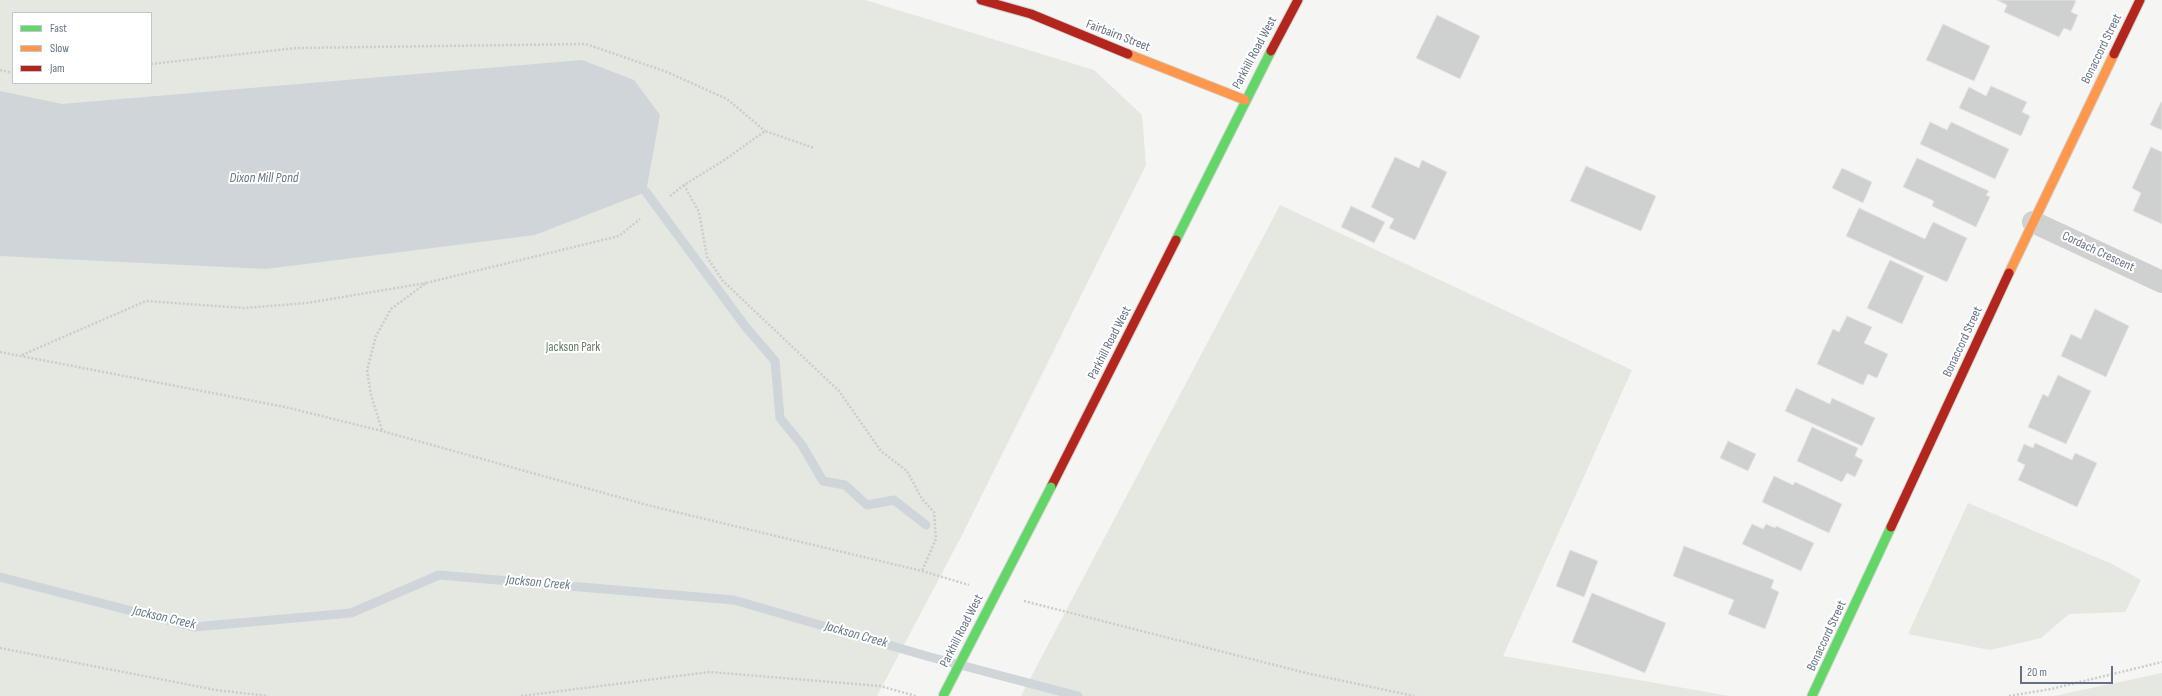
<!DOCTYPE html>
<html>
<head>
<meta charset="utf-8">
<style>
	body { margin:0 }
	#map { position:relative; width:2162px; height:696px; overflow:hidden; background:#f5f5f3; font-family:"Sofia Sans Condensed",sans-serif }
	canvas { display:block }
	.legend { position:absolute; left:12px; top:12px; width:140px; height:72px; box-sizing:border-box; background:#fff; border:1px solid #c1c6ce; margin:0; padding:5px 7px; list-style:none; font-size:12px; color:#647184 }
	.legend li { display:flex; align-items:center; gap:8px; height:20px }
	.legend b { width:20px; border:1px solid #c1c6ce }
	.scale { position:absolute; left:2020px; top:666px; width:93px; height:18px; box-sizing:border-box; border:2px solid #647184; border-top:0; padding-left:5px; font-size:12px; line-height:14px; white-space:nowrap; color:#647184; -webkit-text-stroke:3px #fff; paint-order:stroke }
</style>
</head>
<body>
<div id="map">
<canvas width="2162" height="696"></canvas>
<ul class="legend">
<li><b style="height:5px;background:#63d668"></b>Fast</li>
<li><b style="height:5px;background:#ff974d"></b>Slow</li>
<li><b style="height:5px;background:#b3261e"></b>Jam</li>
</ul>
<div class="scale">20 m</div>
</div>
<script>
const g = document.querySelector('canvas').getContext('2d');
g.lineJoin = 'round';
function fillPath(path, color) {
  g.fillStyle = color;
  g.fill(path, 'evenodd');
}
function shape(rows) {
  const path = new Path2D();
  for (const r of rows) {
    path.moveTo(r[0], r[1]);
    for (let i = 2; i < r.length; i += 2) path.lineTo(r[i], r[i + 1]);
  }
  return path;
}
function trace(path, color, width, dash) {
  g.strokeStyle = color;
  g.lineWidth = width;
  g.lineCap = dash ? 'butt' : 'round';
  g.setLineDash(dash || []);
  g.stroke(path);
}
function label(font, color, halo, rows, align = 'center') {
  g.font = font + ' "Sofia Sans Condensed",sans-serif';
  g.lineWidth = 4;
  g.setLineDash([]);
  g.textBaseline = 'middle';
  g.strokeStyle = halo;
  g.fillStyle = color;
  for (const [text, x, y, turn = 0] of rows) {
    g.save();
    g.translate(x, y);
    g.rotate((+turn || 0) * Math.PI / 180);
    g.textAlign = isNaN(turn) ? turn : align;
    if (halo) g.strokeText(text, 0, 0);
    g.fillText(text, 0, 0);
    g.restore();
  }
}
fillPath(shape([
	[0,0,865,0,1094,70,1142,115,1146,165,961,537,877,696,0,696],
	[13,13,151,13,151,83,13,83],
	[1280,205,1632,370,1503,656,1729,696,1021,696],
	[1968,503,2112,564,2141,580,2125,612,2069,614,2041,638,1990,650,1908,634],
	[2162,673,2162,696,2054,696]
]), '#e4e8e1');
fillPath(shape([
	[582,60,634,80,660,115,646,192,535,235,266,269,0,256,0,91,62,104]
]), '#cfd5d9');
trace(shape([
	[646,192,745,326,775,361,780,418,802,445,823,481,845,485,867,505,894,500,926,525],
	[0,577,194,627,351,613,439,575,734,600,930,657,1078,696]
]), '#cfd5d9', 9);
const building = shape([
	[1997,0,2074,0,2076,1,2071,12,2078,15,2071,31,2064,28,2059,37,2004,12,2007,5,1997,0],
	[1437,15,1480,36,1460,79,1416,58,1437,15],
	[1943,24,1990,46,1974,81,1926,60,1943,24],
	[1991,86,2027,102,2022,112,2030,116,2021,136,1959,108,1969,87,1986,96,1991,86],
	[2161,102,2162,103,2162,130,2150,125,2161,102],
	[1930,122,1947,130,1951,122,2009,149,1995,179,1920,144,1930,122],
	[2151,147,2162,152,2162,224,2133,211,2141,193,2132,188,2151,147],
	[1395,157,1419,168,1422,160,1447,172,1415,240,1389,228,1394,219,1371,207,1395,157],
	[1917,158,1989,191,1986,195,1990,197,1976,227,1932,206,1934,201,1903,187,1917,158],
	[1586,166,1656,196,1641,231,1570,201,1586,166],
	[1842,168,1872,182,1863,203,1832,188,1842,168],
	[1351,206,1385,222,1374,243,1341,227,1351,206],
	[1859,208,1925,239,1933,222,1967,238,1947,282,1846,236,1859,208],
	[1890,260,1924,276,1902,324,1867,308,1890,260],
	[2095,309,2129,326,2106,377,2061,356,2071,334,2081,339,2095,309],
	[1847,316,1872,327,1864,343,1888,354,1877,378,1868,374,1863,385,1817,364,1833,329,1839,332,1847,316],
	[2058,375,2091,391,2066,444,2028,427,2043,394,2048,397,2058,375],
	[1796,388,1830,404,1832,398,1875,418,1862,446,1785,411,1796,388],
	[1812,427,1858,448,1855,456,1863,460,1855,477,1847,473,1842,482,1797,461,1812,427],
	[1728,441,1756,454,1748,471,1720,458,1728,441],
	[2035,443,2072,460,2075,453,2097,463,2077,507,2018,480,2025,465,2017,461,2024,444,2033,448,2035,443],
	[1774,476,1793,485,1795,482,1842,504,1829,533,1762,502,1774,476],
	[1752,524,1763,529,1766,524,1775,528,1776,526,1814,543,1801,571,1742,544,1752,524],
	[1684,546,1774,580,1771,588,1779,592,1765,629,1728,614,1734,600,1673,576,1684,546],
	[1570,550,1598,561,1584,597,1556,586,1570,550],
	[1592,593,1666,623,1645,673,1572,642,1592,593]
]);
fillPath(building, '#cfd0d0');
trace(building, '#e4e4e3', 1);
const fast = shape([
	[1176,240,1271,51],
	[1812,696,1891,527]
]);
const slow = shape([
	[1128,54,1245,100],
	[2009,273,2114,54]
]);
const jam = shape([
	[981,0,1031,14,1128,54],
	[1271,51,1298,0],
	[2114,54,2140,0],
	[1051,487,1176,240],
	[1891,527,2009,273]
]);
trace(fast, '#d0d2d2', 11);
trace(slow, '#d0d2d2', 11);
trace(jam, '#d0d2d2', 11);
trace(shape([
	[151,64,296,48,586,44,667,72,727,99,765,131],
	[0,70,13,73],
	[684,185,699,212,707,257,723,281,839,391,881,451,907,471,922,499,934,512,936,539,922,571],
	[670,196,684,185,723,161,765,131,814,148],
	[0,352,285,407,382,431,647,505,922,571,969,585],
	[22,355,146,301,244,308,307,303,426,283],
	[382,430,371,395,367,370,376,336,391,309,426,283,619,236,640,219],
	[1024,601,1306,673,1414,696],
	[0,648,216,690,268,696],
	[521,696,710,672,880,686,916,696],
	[2009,696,2051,689,2162,662]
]), '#cbcccd', 2.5, [2, 2]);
trace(shape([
	[2033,222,2162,282]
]), '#cfd0d0', 22);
trace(fast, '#63d668', 9);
trace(slow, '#ff974d', 9);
trace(jam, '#b3261e', 9);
const fastBridge = shape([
	[943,696,1051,487]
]);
trace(fastBridge, '#d0d2d2', 11, []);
trace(fastBridge, '#63d668', 9);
label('13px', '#647184', '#fff', [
	["Fairbairn Street",1118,36,21],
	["Bonaccord Street",2102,49,-64],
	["Parkhill Road West",1255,53,-62],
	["Cordach Crescent",2098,252,25],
	["Bonaccord Street",1963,342,-65],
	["Parkhill Road West",1110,343,-63],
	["Parkhill Road West",962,631,-63],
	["Bonaccord Street",1827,636,-65]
]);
label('13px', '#647b63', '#fff', [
	["Jackson Park",573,348]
]);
label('italic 14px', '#657988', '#fff', [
	["Dixon Mill Pond",264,178],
	["Jackson Creek",538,583,5],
	["Jackson Creek",164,618,13],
	["Jackson Creek",856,635,16]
]);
</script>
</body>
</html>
